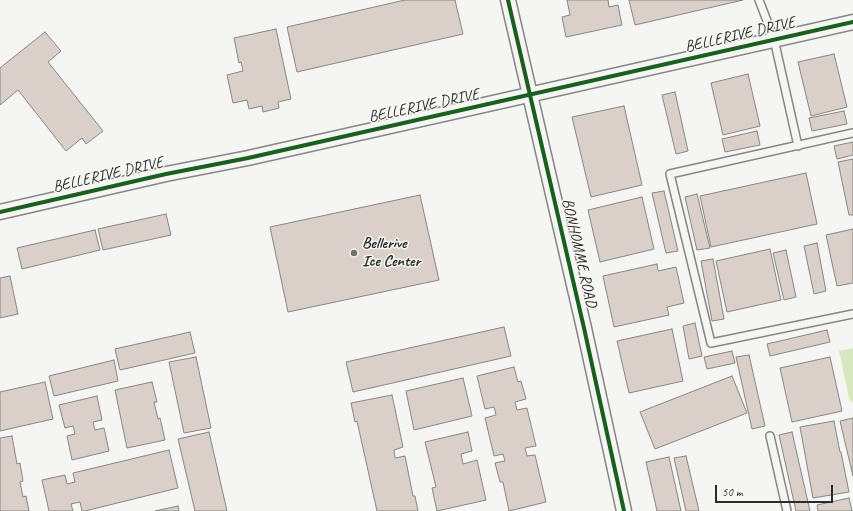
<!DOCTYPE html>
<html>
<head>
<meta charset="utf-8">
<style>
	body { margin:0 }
	#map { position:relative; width:853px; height:511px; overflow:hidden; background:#f5f5f3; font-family:Caveat,sans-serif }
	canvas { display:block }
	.scale { position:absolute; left:715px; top:485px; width:118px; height:18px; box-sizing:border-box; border:2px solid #2b2b2b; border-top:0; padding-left:5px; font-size:12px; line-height:14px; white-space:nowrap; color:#2b2b2b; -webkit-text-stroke:3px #f6f6f2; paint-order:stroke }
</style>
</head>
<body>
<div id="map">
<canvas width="853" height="511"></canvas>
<div class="scale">50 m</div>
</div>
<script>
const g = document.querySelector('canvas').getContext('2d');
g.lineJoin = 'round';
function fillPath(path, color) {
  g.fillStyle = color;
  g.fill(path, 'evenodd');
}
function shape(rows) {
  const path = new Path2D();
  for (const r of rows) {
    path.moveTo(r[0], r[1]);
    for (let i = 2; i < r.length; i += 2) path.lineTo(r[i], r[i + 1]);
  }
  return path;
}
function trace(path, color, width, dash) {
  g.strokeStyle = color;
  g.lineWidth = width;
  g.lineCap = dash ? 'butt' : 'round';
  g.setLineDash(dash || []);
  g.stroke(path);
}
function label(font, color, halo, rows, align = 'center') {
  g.font = font + ' Caveat,sans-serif';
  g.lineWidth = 3;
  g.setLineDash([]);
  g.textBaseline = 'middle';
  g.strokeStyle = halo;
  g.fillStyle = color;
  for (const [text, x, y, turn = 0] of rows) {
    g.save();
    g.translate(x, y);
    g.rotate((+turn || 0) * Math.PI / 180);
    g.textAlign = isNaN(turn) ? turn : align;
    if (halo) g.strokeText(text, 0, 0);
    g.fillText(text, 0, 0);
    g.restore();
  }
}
fillPath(shape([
	[853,348,853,401,850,402,839,351]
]), '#d7e8c0');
const building = shape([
	[405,0,455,0,463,34,297,72,287,27,405,0],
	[567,0,608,0,609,7,618,5,622,25,566,37,562,17,570,15,567,0],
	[629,0,743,0,635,25,629,0],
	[276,29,291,99,278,102,279,108,263,112,262,106,249,109,247,100,233,103,227,75,243,71,241,62,239,63,234,38,276,29],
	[45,32,61,51,48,62,103,131,86,144,82,138,66,151,18,90,0,105,0,68,45,32],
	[834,54,847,107,811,116,798,62,834,54],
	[748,74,760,126,723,135,711,83,748,74],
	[675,92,688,151,676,154,662,95,675,92],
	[624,106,642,185,591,197,572,117,624,106],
	[844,111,847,124,812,131,809,118,844,111],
	[757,131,760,145,725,152,722,139,757,131],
	[853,142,853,155,837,159,834,146,853,142],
	[853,159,853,215,849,215,838,162,853,159],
	[806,173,817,224,711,247,700,196,806,173],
	[664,191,678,251,666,253,652,193,664,191],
	[697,194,710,248,697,250,685,197,697,194],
	[420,195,439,280,288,312,270,227,420,195],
	[642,197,654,249,600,262,588,210,642,197],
	[166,214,171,235,103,250,98,229,166,214],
	[853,229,853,283,837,286,826,235,853,229],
	[95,230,100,250,22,269,17,248,95,230],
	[817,243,826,291,814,294,804,246,817,243],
	[770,249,781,300,727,312,716,261,770,249],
	[786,250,796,297,784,300,773,253,786,250],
	[713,259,724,319,712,321,701,261,713,259],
	[657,264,658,271,676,267,684,303,667,307,669,315,614,327,603,276,657,264],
	[10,276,18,314,0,318,0,278,10,276],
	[695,323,702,356,689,359,683,326,695,323],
	[504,327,511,356,353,392,346,362,504,327],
	[672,329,683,381,629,393,617,341,672,329],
	[827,330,830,342,770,356,767,344,827,330],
	[190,332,195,353,120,370,115,349,190,332],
	[732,351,735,363,707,369,704,357,732,351],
	[749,355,765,426,752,429,736,357,749,355],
	[196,357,211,428,184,433,169,362,196,357],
	[830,357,842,411,792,422,780,368,830,357],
	[114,360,118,381,54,396,49,376,114,360],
	[514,367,518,382,521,381,526,399,515,402,517,410,527,408,536,446,525,448,527,456,535,455,546,502,509,511,503,482,500,482,495,463,505,461,503,454,494,456,485,418,496,415,494,407,485,409,477,376,514,367],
	[732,376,747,413,655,449,640,412,732,376],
	[463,378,472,416,414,430,406,391,463,378],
	[45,382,53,419,0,431,0,392,45,382],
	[152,382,157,402,154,402,158,419,160,418,165,440,127,448,115,390,152,382],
	[392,395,403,447,394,450,395,458,405,456,413,496,415,496,418,511,377,511,357,421,355,422,351,403,392,395],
	[97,396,102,420,93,422,95,430,104,428,109,451,72,460,67,436,75,434,73,426,65,428,59,405,97,396],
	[853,418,853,476,840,421,853,418],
	[834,421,840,452,841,452,849,492,813,498,800,427,834,421],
	[209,432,227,511,195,511,178,439,209,432],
	[468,432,472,451,461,454,463,464,477,460,486,500,437,511,432,488,436,487,425,442,468,432],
	[792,432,810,511,796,511,779,435,792,432],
	[12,436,17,464,20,463,23,481,20,482,23,497,26,496,29,511,0,511,0,438,12,436],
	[169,450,178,488,85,511,82,511,80,502,71,504,73,511,49,511,42,480,65,475,67,484,75,482,73,473,169,450],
	[686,456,699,511,686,511,674,458,686,456],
	[669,457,681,511,657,511,646,462,669,457],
	[849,498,852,511,818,511,817,505,849,498],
	[178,506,179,511,155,511,178,506]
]);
fillPath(building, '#dad0c9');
trace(building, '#868685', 1);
const lane = shape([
	[759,0,774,39,798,146],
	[853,133,670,174,711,343,853,314],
	[770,436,787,511]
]);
const street = shape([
	[508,0,584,328,624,511],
	[0,212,166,174,248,158,853,22]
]);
trace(lane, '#868685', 10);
trace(street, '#868685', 17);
trace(lane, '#f5f5f3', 7);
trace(street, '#f5f5f3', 14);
trace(shape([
	[508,0,584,328,624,511],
	[0,212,166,174,248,158,853,22]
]), '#1b5e20', 4);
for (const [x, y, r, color] of [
	[354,253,4,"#727271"]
]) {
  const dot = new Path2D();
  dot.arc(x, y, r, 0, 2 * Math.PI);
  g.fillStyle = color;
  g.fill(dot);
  trace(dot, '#f6f6f2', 1.5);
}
label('16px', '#2b2b2b', '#f6f6f2', [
	["BELLERIVE DRIVE",740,35,-13],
	["BELLERIVE DRIVE",424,106,-12],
	["BELLERIVE DRIVE",108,175,-13],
	["BONHOMME ROAD",579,253,77]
]);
label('bold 16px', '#2b2b2b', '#f6f6f2', [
	["Bellerive",362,244],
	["Ice Center",362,262]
], 'left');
</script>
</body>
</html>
